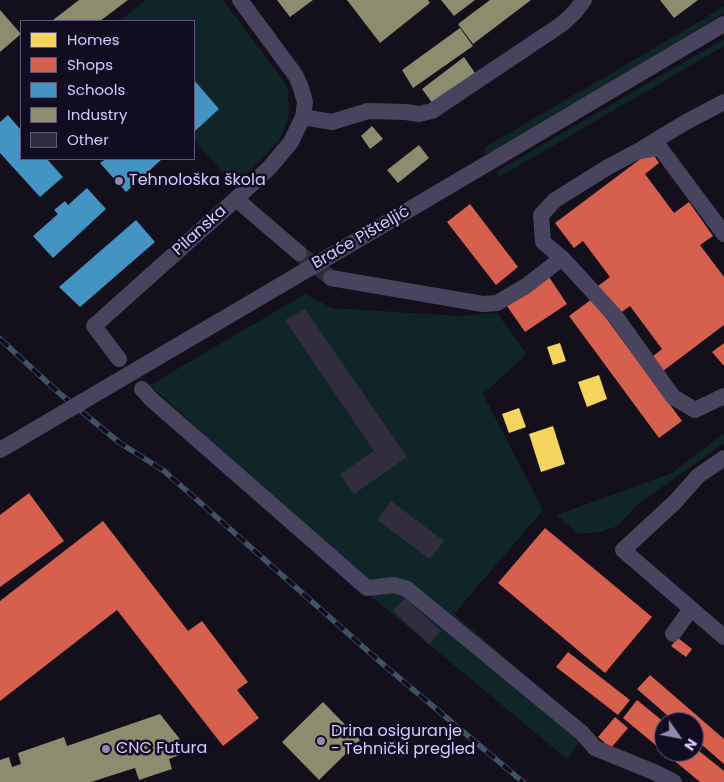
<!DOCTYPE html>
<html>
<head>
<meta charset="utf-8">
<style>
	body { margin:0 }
	#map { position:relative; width:724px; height:782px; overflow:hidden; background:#13101c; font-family:Poppins,sans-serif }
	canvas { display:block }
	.legend { position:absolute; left:20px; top:20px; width:175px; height:140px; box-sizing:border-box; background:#110c20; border:1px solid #5f5879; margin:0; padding:6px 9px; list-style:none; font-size:15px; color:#d5caff }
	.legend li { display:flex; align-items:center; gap:10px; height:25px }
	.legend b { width:25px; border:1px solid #5f5879 }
	.north { position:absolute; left:654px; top:712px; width:50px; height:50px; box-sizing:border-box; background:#110c20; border:1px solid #5f5879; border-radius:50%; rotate:123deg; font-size:14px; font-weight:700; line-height:20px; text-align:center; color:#d5caff }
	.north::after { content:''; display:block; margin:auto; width:18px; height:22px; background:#9189b0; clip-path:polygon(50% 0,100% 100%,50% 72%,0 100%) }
</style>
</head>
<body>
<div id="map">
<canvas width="724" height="782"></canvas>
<ul class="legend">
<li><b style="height:14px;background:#f6d55c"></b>Homes</li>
<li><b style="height:14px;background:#d6604d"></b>Shops</li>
<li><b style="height:14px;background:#4393c3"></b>Schools</li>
<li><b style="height:14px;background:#8c8c6e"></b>Industry</li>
<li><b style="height:14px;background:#312d3e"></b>Other</li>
</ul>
<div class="north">N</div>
</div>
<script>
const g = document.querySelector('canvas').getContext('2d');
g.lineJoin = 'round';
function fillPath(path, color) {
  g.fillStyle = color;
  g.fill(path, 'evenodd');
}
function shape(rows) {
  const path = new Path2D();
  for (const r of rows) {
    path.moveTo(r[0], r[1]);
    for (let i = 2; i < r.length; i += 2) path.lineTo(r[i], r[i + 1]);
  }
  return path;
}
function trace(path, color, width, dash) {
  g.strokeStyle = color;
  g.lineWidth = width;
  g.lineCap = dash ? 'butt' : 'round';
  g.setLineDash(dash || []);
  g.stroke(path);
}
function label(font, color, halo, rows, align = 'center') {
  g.font = font + ' Poppins,sans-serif';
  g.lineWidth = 5;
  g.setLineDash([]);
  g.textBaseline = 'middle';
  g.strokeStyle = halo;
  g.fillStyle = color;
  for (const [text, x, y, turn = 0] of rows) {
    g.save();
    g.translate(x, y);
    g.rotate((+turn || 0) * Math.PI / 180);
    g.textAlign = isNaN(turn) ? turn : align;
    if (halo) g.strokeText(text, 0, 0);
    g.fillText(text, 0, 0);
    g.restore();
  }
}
fillPath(shape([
	[146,0,223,0,286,84,288,92,289,113,285,127,279,141,248,173,235,177,224,174,194,140,194,132,219,109,194,80,194,21,119,21],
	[724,6,724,13,678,43,489,153,485,153,484,149,487,146,702,20],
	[724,39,724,46,501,176,497,175,499,170],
	[305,294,332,308,459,316,497,313,527,354,483,394,543,510,454,614,589,730,567,759,306,542,314,535,150,385],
	[724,433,724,443,637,505,618,526,600,532,578,534,557,515,672,473]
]), '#102528');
fillPath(shape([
	[560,343,566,361,553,365,547,347],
	[599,375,607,399,587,407,578,382],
	[519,408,526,427,509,433,502,414],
	[553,426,565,464,541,472,529,434]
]), '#f6d55c');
fillPath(shape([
	[651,151,659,163,645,174,674,213,689,202,713,236,700,245,724,277,724,325,663,371,652,357,662,349,630,306,619,314,598,286,610,277,583,241,574,248,555,223],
	[470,204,518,267,496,285,447,222],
	[549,277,567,304,525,332,507,306],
	[592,299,682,421,659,438,569,316],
	[724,343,724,366,712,352],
	[29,493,64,541,0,587,0,515],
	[103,521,188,631,202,621,248,682,237,690,259,718,223,746,117,610,0,701,0,601],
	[545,528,652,617,605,673,498,583],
	[678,638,692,649,686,657,671,646],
	[568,652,630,700,618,715,556,667],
	[650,675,724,739,724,764,694,738,694,722,675,722,637,689],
	[637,700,664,722,664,752,623,718],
	[615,717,628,728,611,748,598,737],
	[694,747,724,771,724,782,700,782,664,752,694,752]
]), '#d6604d');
fillPath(shape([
	[194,80,219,109,194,132],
	[8,115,21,130,21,159,47,159,63,177,40,197,0,153,0,122],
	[106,159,162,159,126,192,100,163],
	[87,188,106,209,53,258,33,236,58,214,54,210,65,201,68,205],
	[136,220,155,242,80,307,59,287]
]), '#4393c3');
fillPath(shape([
	[79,0,128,0,100,21,54,21,53,20],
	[277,0,313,0,290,17],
	[347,0,428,0,430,3,380,43],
	[441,0,475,0,454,16],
	[490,0,531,0,473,44,458,24],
	[660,0,698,0,674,18],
	[0,10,21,34,0,52],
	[460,28,473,46,413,88,402,70],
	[464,57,475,73,433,104,422,89],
	[372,126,383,139,370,149,361,136],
	[419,145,429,158,398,183,387,170],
	[323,702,360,740,319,780,282,742],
	[160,714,179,738,184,753,169,759,172,769,139,780,135,768,91,782,0,782,0,760,9,757,12,767,21,764,18,753,64,737,67,746]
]), '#8c8c6e');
fillPath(shape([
	[305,309,407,457,354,494,340,474,374,451,285,320],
	[391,501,444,541,430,559,377,520],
	[405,598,441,631,429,644,393,611]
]), '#312d3e');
trace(shape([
	[299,253,331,278]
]), '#302c3e', 16, [16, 8]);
trace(shape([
	[303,117,332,122,368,111,406,112,419,114,432,111,562,24,574,13,584,0],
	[643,148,686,122,724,102],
	[429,198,724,24],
	[236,199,299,253],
	[724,234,660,148,638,151,608,167,555,200,541,215,543,242,562,258,616,317,673,397,695,410,724,396],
	[331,278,483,304,497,303,526,286,562,258],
	[119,359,94,326,236,199,270,167,291,142,303,117,305,102,301,88,296,76,240,0],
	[142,389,151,399,367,588,394,585,407,589,582,733,595,748,654,772,674,782],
	[724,458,698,476,675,502,623,550,724,637],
	[673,634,690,610]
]), '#48445d', 16);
const rail = shape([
	[0,339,59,393,120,443,164,471,195,498,378,660,523,782]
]);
trace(rail, '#415266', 5.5);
trace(rail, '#110c20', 4, [11]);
trace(shape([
	[0,450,429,198]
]), '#48445d', 16);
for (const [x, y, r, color] of [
	[119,181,5,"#9189b0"],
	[321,741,5,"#9189b0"],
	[106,749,5,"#9189b0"]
]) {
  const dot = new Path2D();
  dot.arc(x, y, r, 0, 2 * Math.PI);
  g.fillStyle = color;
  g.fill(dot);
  trace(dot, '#110c20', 2);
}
label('16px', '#d5caff', '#110c20', [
	["Tehnološka škola",129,181],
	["Drina osiguranje",331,732],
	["- Tehnički pregled",331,750],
	["CNC Futura",116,749]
], 'left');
label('16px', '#d5caff', '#110c20', [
	["Pilanska",200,231,-42],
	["Braće Pišteljić",361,238,-30]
]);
</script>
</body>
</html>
